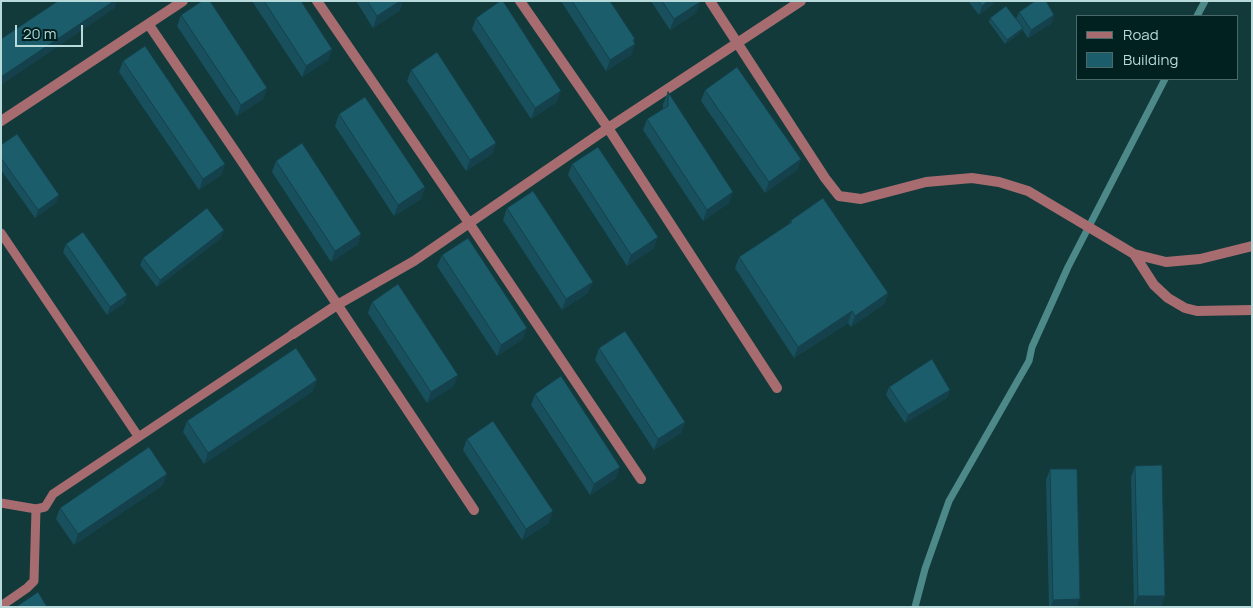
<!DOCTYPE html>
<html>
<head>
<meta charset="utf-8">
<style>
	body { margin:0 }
	#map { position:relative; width:1253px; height:608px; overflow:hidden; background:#133a3b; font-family:Manrope,sans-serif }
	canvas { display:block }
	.frame { position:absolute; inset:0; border:2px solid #b8dada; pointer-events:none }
	.legend { position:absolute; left:1076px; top:15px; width:162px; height:65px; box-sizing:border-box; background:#012020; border:1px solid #4a6a6a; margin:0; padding:6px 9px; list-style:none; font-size:15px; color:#b8dada }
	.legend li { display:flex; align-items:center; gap:10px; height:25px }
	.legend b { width:25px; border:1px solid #4a6a6a }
	.scale { position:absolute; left:15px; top:25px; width:68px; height:22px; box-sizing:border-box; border:2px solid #b8dada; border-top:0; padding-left:6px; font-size:15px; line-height:18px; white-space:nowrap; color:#b8dada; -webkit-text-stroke:4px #012020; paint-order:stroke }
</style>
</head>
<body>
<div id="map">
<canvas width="1253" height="608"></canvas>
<div class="frame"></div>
<ul class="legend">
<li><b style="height:6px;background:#a76c6f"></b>Road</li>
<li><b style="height:14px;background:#1c5d6c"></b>Building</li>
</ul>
<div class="scale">20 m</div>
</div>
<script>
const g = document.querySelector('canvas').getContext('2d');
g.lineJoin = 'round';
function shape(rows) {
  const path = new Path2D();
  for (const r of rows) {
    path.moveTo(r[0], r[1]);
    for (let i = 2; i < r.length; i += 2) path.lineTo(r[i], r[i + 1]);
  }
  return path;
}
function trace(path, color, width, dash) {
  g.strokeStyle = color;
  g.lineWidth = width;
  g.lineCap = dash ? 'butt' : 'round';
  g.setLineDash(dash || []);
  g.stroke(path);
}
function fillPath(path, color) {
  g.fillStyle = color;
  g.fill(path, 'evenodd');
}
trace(shape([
	[1197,16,1205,1],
	[915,607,925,569,949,501,1029,361,1032,347,1068,267,1165,79]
]), '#4e898a', 7);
trace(shape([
	[1,233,138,436],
	[1,503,36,509,45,507,53,494,293,334],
	[1,606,27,588,34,581,36,509]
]), '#a76c6f', 9);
trace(shape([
	[317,1,469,223,641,479],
	[520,1,608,128,777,388],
	[710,1,825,178,839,196,861,199,926,182,972,178,999,182,1028,191,1134,254,1166,262,1200,259,1252,246],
	[149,25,241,160,474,510],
	[1,121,183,1],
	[1134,254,1154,285,1168,298,1185,308,1197,311,1252,310],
	[293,334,337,305,414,261,608,128,801,1]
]), '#a76c6f', 10);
fillPath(shape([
	[252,1,301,1,332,49,328,60,302,77],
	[356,1,403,1,399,11,373,28],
	[561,1,610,1,635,39,634,41,635,44,631,55,606,71],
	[651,1,700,1,696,13,670,30],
	[968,1,994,1,993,4,979,15],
	[1019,12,1052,23,1028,38,1022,29,1021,32,1005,44,989,22,990,18,1016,19],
	[181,15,267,88,263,99,237,116,177,26],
	[476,18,557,102,531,119,472,29],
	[123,61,225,164,221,175,199,190,119,72],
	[411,70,496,143,492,154,466,171,407,81],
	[705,90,801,159,797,170,765,193,701,101],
	[668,92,729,203,703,221,643,130,647,119,663,109,663,104],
	[339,114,425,187,421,199,394,216,335,126],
	[1,145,57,202,35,218,1,170],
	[276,161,361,234,357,245,331,262,272,172],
	[572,164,654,248,627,266,568,175],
	[507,208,588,293,562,310,503,220],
	[790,221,888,293,884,304,851,327,848,323,794,358,735,268,739,257,789,224],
	[224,230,221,238,157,287,140,265,143,258],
	[66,244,127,295,124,303,107,315,63,252],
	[442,255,523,339,497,356,437,266],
	[372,302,454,386,427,403,368,313],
	[599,348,685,422,681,433,654,450,595,360],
	[889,387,950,390,947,398,905,423,886,395],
	[313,391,204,464,183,432,187,421],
	[535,394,616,478,590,495,531,405],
	[467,439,549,523,522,540,463,450],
	[1135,466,1165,596,1161,607,1134,607,1131,477],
	[1050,469,1077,607,1049,607,1046,480],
	[163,485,74,545,56,519,60,508]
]), '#18505d');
fillPath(shape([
	[114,1,117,1,115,8,1,85,1,77],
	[400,1,403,1,399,11,373,28,377,16],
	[988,1,994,1,993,4,979,15,982,6],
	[700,2,696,13,670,30,674,19],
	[1054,15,1052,23,1028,38,1031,30],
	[1023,28,1021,32,1005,44,1007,40],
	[635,39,632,45,635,44,631,55,606,71,610,60],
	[332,49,328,60,302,77,306,66],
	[267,88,263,99,237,116,241,105],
	[561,91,557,102,531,119,535,108],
	[496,143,492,154,466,171,470,160],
	[801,159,797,170,765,193,769,182],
	[225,164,221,175,199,190,203,179],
	[425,187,421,199,394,216,398,205],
	[733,192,729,203,703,221,707,210],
	[59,195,57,202,35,218,38,210],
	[224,230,221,238,157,287,160,280],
	[361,234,357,245,331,262,335,251],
	[658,237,654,248,627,266,631,255],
	[593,282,588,293,562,310,566,299],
	[888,293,884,304,851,327,855,316],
	[127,295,124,303,107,315,110,307],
	[852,311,848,323,794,358,798,347],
	[527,328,523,339,497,356,501,345],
	[458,375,454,386,427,403,431,392],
	[317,380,313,391,204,464,208,453],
	[950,390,947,398,905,423,908,415],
	[685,422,681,433,654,450,658,439],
	[620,467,616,478,590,495,594,484],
	[167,474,163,485,74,545,78,534],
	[553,511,549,523,522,540,526,529],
	[1138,596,1165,596,1161,607,1134,607],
	[1080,599,1077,607,1051,607,1053,600]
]), '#14414c');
const building = shape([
	[58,1,114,1,1,77,1,39,58,1],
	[202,1,210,1,267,88,241,105,181,15,202,1],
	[264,1,301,1,332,49,306,66,264,1],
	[367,1,400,1,377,16,367,1],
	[500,1,503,1,561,91,535,108,476,18,500,1],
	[572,1,610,1,635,39,633,40,635,44,610,60,572,1],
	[662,1,700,1,700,2,674,19,662,1],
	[978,1,988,1,982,6,978,1],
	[1035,1,1046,1,1054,15,1031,30,1019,12,1035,1],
	[1006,6,1023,28,1007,40,990,18,1006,6],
	[145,46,225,164,203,179,123,61,145,46],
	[437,52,496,143,470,160,411,70,437,52],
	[737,67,801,159,769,182,705,90,737,67],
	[668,92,733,192,707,210,647,119,668,106,668,92],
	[365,97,425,187,398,205,339,114,365,97],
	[17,134,59,195,38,210,1,158,1,145,17,134],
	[302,143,361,234,335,251,276,161,302,143],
	[598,147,658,237,631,255,572,164,598,147],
	[533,191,593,282,566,299,507,208,533,191],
	[823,198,888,293,855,316,852,311,798,347,739,257,792,222,790,221,823,198],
	[207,208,224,230,160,280,143,258,207,208],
	[83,232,127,295,110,307,66,244,83,232],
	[468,238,527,328,501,345,442,255,468,238],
	[398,284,458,375,431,392,372,302,398,284],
	[625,331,685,422,658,439,599,348,625,331],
	[296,348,317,380,208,453,187,421,296,348],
	[932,359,950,390,908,415,889,387,932,359],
	[561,376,620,467,594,484,535,394,561,376],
	[493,421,553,511,526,529,467,439,493,421],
	[149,447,167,474,78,534,60,508,149,447],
	[1162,465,1165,596,1138,596,1135,466,1162,465],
	[1050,469,1077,469,1080,599,1053,600,1050,469],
	[38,592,47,607,16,607,38,592]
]);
fillPath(building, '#1c5d6c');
trace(building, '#14414c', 1);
</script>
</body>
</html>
